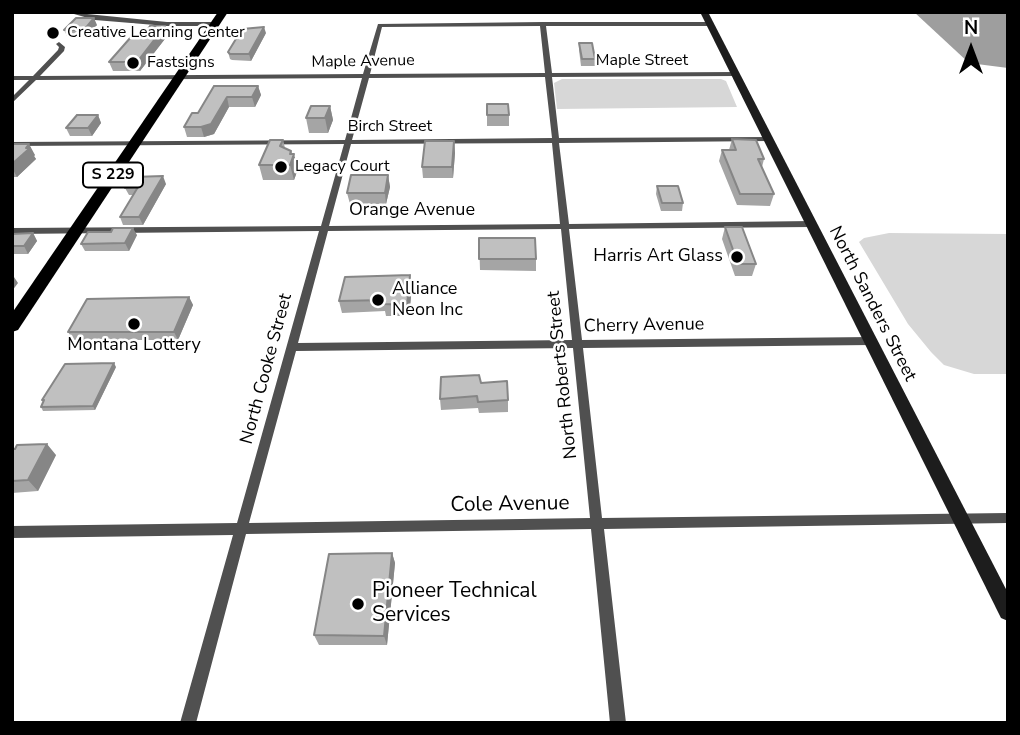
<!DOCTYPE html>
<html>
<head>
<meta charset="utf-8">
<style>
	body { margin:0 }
	#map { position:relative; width:1020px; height:735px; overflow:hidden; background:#fff; font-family:"Nunito Sans",sans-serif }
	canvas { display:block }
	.frame { position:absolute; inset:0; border:14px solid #000; pointer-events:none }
	.north { position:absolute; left:936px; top:14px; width:70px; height:70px; -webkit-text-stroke:5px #fff; paint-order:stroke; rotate:0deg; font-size:19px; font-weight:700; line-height:28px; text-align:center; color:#000 }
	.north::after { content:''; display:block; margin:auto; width:24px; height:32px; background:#000; clip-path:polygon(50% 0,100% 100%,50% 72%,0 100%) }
</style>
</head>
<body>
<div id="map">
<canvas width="1020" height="735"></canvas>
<div class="frame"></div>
<div class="north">N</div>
</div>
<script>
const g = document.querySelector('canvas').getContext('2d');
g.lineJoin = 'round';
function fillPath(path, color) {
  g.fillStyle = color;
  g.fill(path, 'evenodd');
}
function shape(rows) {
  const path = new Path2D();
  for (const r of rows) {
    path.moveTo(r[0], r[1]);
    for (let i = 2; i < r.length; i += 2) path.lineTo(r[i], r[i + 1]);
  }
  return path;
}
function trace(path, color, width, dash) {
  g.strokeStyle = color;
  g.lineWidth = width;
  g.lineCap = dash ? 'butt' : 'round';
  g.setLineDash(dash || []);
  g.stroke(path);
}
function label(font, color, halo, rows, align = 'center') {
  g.font = font + ' "Nunito Sans",sans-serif';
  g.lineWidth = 5;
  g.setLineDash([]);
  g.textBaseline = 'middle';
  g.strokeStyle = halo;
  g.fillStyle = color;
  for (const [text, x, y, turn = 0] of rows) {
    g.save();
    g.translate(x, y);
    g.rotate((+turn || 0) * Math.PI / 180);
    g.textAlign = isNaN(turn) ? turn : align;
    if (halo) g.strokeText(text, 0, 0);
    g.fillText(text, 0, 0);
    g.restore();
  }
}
fillPath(shape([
	[562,79,721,79,726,81,737,107,557,109,554,83],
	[889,233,1008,234,1008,374,974,374,944,365,931,352,908,324,859,242,864,238]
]), '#d7d7d7');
fillPath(shape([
	[914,12,1008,12,1008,68,969,63]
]), '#9e9e9e');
fillPath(shape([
	[67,12,167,22,215,22,218,24,215,26,167,26,95,20,67,12],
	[543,22,710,22,713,24,710,26,546,26,552,73,736,72,739,74,736,76,552,77,559,138,769,137,773,139,769,141,559,143,569,224,812,221,816,224,812,227,569,229,582,340,871,337,876,341,871,345,583,348,602,518,1008,513,1008,523,604,529,626,723,610,723,591,529,246,534,196,723,180,723,233,535,12,538,12,526,237,523,319,231,12,234,12,228,321,226,344,144,12,146,12,142,345,140,362,78,36,80,12,103,12,97,29,80,12,80,12,76,33,76,58,50,59,47,56,44,59,42,65,47,64,51,40,76,363,74,378,24,543,22],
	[540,26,545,73,370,74,382,27,540,26],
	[545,77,552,138,352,140,369,78,545,77],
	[552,143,560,224,329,226,351,144,552,143],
	[561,229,572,340,298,343,328,231,561,229],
	[573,348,590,518,249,523,296,351,573,348]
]), '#505050');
fillPath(shape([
	[700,12,708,12,1008,593,1008,621,1001,618,700,12]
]), '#1d1d1d');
fillPath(shape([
	[218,12,228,12,18,330,12,332,12,313,218,12]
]), '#000');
fillPath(shape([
	[97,25,87,36,67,36,64,30],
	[165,26,168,35,140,71,113,71,109,62,142,37],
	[266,33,251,61,232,60,230,59,228,52],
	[579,43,595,59,595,66,581,66,579,50],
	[214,86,258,86,261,95,255,107,229,107,214,134,204,137,187,137,184,127,198,113],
	[330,106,333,120,328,133,309,133,306,118],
	[98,115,101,123,92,136,70,136,66,128],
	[487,115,509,115,509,126,487,126],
	[732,139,764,159,762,167,774,194,770,206,737,205,719,161,722,150,729,150],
	[283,140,285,148,291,151,298,169,294,180,263,180,259,165],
	[454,141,455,153,453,178,423,178,422,167],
	[12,144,35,155,34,156,36,159,17,177,12,177],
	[388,175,390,187,386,204,350,204,347,193],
	[166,184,143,225,123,225,120,217,133,195,129,195,125,188],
	[657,186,683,203,682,211,661,211,656,194],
	[725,227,756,264,752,276,735,276,722,239],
	[111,232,137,235,129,251,85,251,81,244],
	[33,233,37,241,28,254,12,254,12,234],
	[479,238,536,259,536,271,480,270],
	[412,287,409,316,386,316,385,311,342,313,339,301],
	[189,297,193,305,178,340,73,340,68,332],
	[116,367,95,410,43,411,41,407,43,402,42,400],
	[481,383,508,400,508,412,479,413,478,408,441,410,440,399],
	[12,449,56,455,38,491,12,493],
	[392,553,395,563,387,645,319,645,314,635]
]), '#a5a5a5');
fillPath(shape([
	[94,18,97,25,87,36,84,30],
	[165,26,168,35,140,71,137,62],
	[264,27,266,33,251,61,249,54],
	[258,86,261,95,255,107,252,97],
	[227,97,229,107,214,134,204,137,201,127],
	[330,106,333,120,328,133,325,118],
	[98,115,101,123,92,136,88,128],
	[454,141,455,153,453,178,452,167],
	[29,144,35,155,34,156,36,159,17,177,12,168,12,164],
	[291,151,293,157,294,154,298,169,294,180,290,165],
	[388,175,390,187,386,204,385,193],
	[163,176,166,184,143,225,139,217],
	[133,228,137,235,129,251,125,243],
	[33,233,37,241,28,254,24,246],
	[12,274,18,283,12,291],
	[410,275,412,287,409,316,407,305],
	[189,297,193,305,178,340,174,332],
	[114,363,116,367,95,410,93,406],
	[47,444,56,455,38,491,28,480],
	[392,553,395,563,387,645,384,636]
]), '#868686');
const building = shape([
	[76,18,94,18,84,30,64,30,76,18],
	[150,26,165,26,137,62,109,62,131,37,142,37,150,26],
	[264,27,249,54,230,54,228,52,242,29,264,27],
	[579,43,592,43,595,59,582,59,579,43],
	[214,86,258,86,252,97,227,97,211,124,201,127,184,127,192,113,198,113,214,86],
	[487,104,508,104,509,115,487,115,487,104],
	[311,106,330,106,325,118,306,118,311,106],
	[77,115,98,115,88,128,66,128,77,115],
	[732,139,756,140,764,159,758,159,774,194,740,194,722,150,736,150,732,139],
	[270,140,283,140,280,146,291,151,290,154,294,154,290,165,259,165,270,140],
	[425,141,454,141,452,167,422,167,425,141],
	[12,144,29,144,26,148,30,148,12,164,12,144],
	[351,175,388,175,385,193,347,193,351,175],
	[163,176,139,217,120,217,138,187,125,188,133,177,163,176],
	[657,186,678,186,683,203,662,203,657,186],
	[725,227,742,227,756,264,738,264,725,227],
	[113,228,133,228,125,243,81,244,88,232,111,232,113,228],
	[33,233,24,246,12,246,12,234,33,233],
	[479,238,535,238,536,259,479,259,479,238],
	[410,275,407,305,384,304,385,300,339,301,345,277,410,275],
	[189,297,174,332,68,332,87,299,189,297],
	[114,363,93,406,41,407,44,400,42,400,65,364,114,363],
	[479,375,481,383,507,381,508,400,478,402,477,396,440,399,441,377,479,375],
	[47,444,28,480,12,481,12,449,15,449,17,445,47,444],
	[392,553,384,636,314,635,329,554,392,553]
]);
fillPath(building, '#c0c0c0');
trace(building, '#868686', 2);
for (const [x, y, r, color] of [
	[53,33,7,"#000"],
	[133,63,7,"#000"],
	[281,167,7,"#000"],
	[737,257,7,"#000"],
	[378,300,7,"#000"],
	[134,324,7,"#000"],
	[358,604,7,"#000"]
]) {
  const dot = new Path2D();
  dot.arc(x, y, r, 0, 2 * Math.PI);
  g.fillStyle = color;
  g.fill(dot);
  trace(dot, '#fff', 2.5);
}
label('16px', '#000', '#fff', [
	["Creative Learning Center",67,33],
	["Fastsigns",147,63],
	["Legacy Court",295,167]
], 'left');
label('16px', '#000', '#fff', [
	["Maple Street",642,61],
	["Maple Avenue",363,62,-1],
	["Birch Street",390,127]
]);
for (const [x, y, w] of [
	[113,175,60]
]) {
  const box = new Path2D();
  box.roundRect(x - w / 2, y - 12.5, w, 25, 5);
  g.fillStyle = '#fff';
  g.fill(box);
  trace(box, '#000', 2);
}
label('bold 16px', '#000', null, [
	["S 229",113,175]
]);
label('18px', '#000', '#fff', [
	["Orange Avenue",412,211],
	["North Sanders Street",872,304,63],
	["Cherry Avenue",644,326,-1],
	["North Cooke Street",267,369,-75],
	["North Roberts Street",563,375,-96]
]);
label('18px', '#000', '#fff', [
	["Harris Art Glass",723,257],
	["Alliance",392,290,"left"],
	["Neon Inc",392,311,"left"],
	["Montana Lottery",134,346,"center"]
], 'right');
label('21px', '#000', '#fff', [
	["Cole Avenue",510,505,-1]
]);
label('21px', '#000', '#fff', [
	["Pioneer Technical",372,592],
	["Services",372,616]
], 'left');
</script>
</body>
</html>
